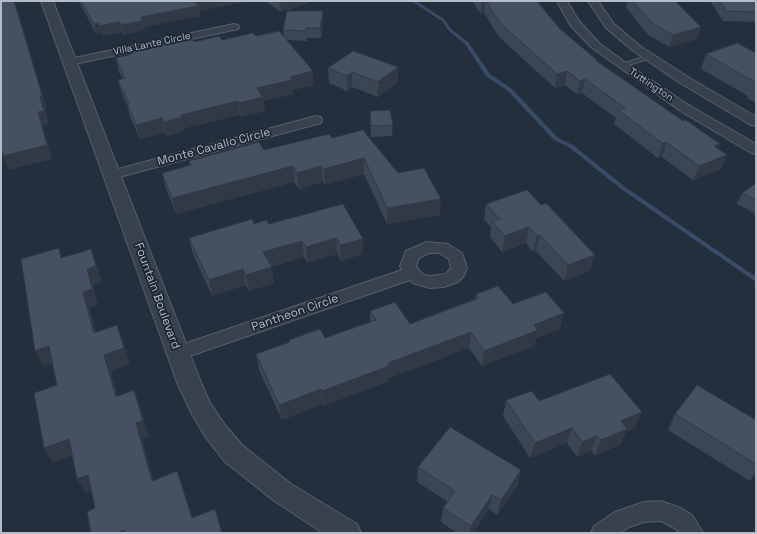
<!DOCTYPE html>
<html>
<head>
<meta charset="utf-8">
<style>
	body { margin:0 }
	#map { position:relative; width:757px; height:534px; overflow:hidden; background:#242f3e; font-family:"Space Grotesk",sans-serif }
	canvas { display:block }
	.frame { position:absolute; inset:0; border:2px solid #b4bcc9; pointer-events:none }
</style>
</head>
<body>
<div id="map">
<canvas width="757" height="534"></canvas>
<div class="frame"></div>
</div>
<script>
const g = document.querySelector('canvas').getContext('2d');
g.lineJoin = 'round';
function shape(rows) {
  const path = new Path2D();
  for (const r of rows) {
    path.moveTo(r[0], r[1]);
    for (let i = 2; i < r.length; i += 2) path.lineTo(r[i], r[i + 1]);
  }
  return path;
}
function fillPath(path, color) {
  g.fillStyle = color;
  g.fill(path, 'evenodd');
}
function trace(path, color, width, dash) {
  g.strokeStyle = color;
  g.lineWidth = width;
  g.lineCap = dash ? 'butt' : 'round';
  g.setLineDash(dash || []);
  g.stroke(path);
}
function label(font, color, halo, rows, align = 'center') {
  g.font = font + ' "Space Grotesk",sans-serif';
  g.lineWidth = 3.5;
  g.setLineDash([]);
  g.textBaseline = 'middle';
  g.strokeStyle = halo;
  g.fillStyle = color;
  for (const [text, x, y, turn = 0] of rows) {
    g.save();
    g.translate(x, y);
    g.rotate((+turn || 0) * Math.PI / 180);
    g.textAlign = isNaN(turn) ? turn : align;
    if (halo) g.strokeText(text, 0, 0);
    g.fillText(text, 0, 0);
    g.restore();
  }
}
fillPath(shape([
	[411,1,416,1,444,19,451,29,468,42,490,74,512,89,558,138,573,145,625,187,756,277,756,282,621,189,569,147,554,140,508,91,486,76,465,44,449,31,442,21,411,1]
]), '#394c67');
const service = shape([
	[649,55,652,57,651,58,622,67,619,65,649,55]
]);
const minor = shape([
	[557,1,567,1,579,21,599,43,626,63,687,104,756,144,756,154,751,153,679,110,591,47,570,25,557,1],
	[588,1,598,1,614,24,640,46,688,77,756,117,756,126,751,125,680,83,632,50,606,28,588,1],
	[234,24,238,25,239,27,238,29,70,65,66,64,64,62,66,60,70,59,234,24],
	[316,116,321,117,322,120,321,123,112,179,107,178,105,175,107,172,316,116],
	[427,242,448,244,462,253,467,268,463,277,458,282,444,287,430,288,413,283,410,280,178,360,172,358,169,353,172,348,402,270,400,266,406,251,427,242],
	[429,253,439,253,449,259,451,268,446,274,430,276,424,275,418,269,416,266,419,258,429,253],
	[661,501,681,508,692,515,703,533,679,533,676,529,661,521,644,522,629,527,620,533,591,533,594,526,615,512,644,502,661,501]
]);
const tertiary = shape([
	[41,1,53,1,202,385,210,403,225,425,242,445,291,484,357,524,361,533,323,533,273,500,224,461,207,439,193,416,178,385,41,1]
]);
trace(service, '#565f6c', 2);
trace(minor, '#565f6c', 2);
trace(tertiary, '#565f6c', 2);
fillPath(service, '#38414e');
fillPath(minor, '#38414e');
fillPath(tertiary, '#38414e');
fillPath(shape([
	[79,1,246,1,199,11,200,16,144,27,145,30,123,35,122,32,102,36,101,33,96,34],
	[265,1,308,1,308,3,281,12],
	[472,1,537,1,559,28,597,60,597,61,683,121,720,144,718,149,727,155,721,169,693,180,662,157,658,158,614,124,616,118,582,93,577,94,565,85,555,88,499,37,484,13,481,14],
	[625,1,675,1,701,27,697,39,669,47,648,35,626,7,627,3],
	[710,1,756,1,756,22,723,21],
	[323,11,323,21,321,38,307,38,307,41,287,40,314,85,293,90,294,94,263,101,265,111,241,117,240,115,185,128,185,131,167,136,165,133,140,139,130,117,127,105,122,94,118,80,123,79,119,72,116,58,132,55,131,51,194,42,222,40,256,36,284,36,283,30],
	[353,51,398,82,378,97,352,87,347,91,329,83,328,68],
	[756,53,756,103,747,98,748,96,701,69,706,54],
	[370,111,393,125,392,136,371,137],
	[332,138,398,173,440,215,387,224,364,174,325,185,323,182,299,189,294,182,176,214,166,189,162,173,190,166,189,161,264,150],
	[756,183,756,214,737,204,742,193],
	[527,190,590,271,564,281,536,251,533,252,526,243,502,252,490,237,491,227,484,220,486,204],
	[254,224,363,239,363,254,341,261,337,254,307,263,304,257,271,267,274,283,249,291,246,285,212,296,193,254,189,238],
	[476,294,513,304,560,329,536,338,534,346,482,366,469,348,389,378,389,381,323,406,322,404,282,420,259,370,256,354,290,343,289,340,325,338,370,322,370,311,410,324,475,299],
	[506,400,635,428,626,431,621,444,595,456,591,451,577,457,567,443,530,458,503,416],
	[675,414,756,420,756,472,750,481,668,430],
	[418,467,518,485,497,515,489,509,473,533,457,533,441,522,443,508,448,502,417,482]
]), '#3b4654');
fillPath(shape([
	[14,1,18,12,47,109,45,109,49,124,43,126,52,159,9,170,3,156,38,112,40,96],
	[200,1,246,1,199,11,200,16,144,27,145,30,123,35,121,25,141,17],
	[283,1,308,1,308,3,281,12,280,2],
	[482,1,485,1,484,13,481,14],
	[323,11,323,21,321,38,320,28],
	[119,22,122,32,102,36,99,26],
	[98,23,101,33,96,34,94,24],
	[701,27,697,39,669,47,673,35],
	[398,67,398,82,378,97,378,82],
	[313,71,314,85,293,90,294,94,263,101,265,111,241,117,239,103,257,88,290,77],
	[567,71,565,85,555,88,557,74],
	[352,72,352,87,347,91,347,76],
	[585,79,582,93,577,94,580,81],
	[238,101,240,115,185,128,185,131,167,136,164,122,181,115],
	[162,118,165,133,140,139,136,125],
	[666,142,662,157,658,158,663,144],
	[720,144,715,158,714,146],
	[727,155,721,169,693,180,699,166],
	[364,158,364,174,325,185,324,169],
	[293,166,294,182,176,214,172,198],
	[321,166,323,182,299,189,297,173],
	[441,199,440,215,387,224,387,208],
	[529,227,526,243,502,252,505,236],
	[540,235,536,251,533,252,537,236],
	[336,238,337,254,307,263,306,247],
	[363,239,363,254,341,261,340,245],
	[302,241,304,257,266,268,263,252],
	[91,249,97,265,102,282,93,285,98,305,90,308,101,349,94,333,83,292,87,269],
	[595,255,590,271,564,281,568,265],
	[272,267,274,283,249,291,246,275],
	[243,269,246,285,212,296,209,280],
	[564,313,560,329,536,338,534,346,482,366,484,351,534,325],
	[117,325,123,341,130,364,111,371,122,412,116,397,104,355],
	[471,332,469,348,389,378,389,381,323,406,322,391,388,363],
	[49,346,56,362,43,366,35,351],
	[321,389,322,404,282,420,279,405],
	[134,390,140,406,149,436,142,439,158,496,152,481,136,423],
	[642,412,635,428,626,431,621,444,595,456,601,440,621,421],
	[572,428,567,443,530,458,535,443],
	[597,436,591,451,577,457,582,442],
	[69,439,77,454,53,463,44,448],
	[521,470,518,485,497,515,501,500],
	[177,471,183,486,197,533,192,518],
	[88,475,96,489,85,493,77,479],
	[492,495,489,509,473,533,469,533,471,526],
	[124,530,126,533,117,533]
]), '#303945');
const building = shape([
	[1,1,14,1,42,95,40,96,44,111,38,112,47,145,3,156,1,147,1,1],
	[81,1,200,1,195,2,198,6,141,17,142,21,121,25,119,22,99,26,98,23,94,24,81,1],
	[486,1,537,1,559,28,597,60,595,60,683,121,686,120,720,144,714,146,727,155,699,166,666,142,663,144,618,110,625,108,585,79,580,81,567,71,557,74,500,23,486,1],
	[633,1,675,1,701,27,673,35,652,23,633,1],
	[720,1,756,1,756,12,726,11,720,1],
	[287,11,323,11,320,28,306,28,306,31,283,30,287,11],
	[279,31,313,71,290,77,292,80,257,88,263,97,239,103,238,101,181,115,182,117,164,122,162,118,136,125,127,103,129,103,118,80,125,78,116,58,132,54,131,51,192,39,194,42,219,36,222,40,253,33,256,36,279,31],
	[737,43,756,53,756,84,753,82,755,82,706,54,737,43],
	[353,51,398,67,378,82,352,72,347,76,328,68,353,51],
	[390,110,393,125,371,126,370,111,390,110],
	[363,130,398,173,424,168,441,199,387,208,364,158,324,169,321,166,297,173,293,166,172,198,162,173,191,165,189,161,259,142,264,150,329,134,332,138,363,130],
	[756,183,756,200,742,193,756,183],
	[527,190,541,205,546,203,595,255,568,265,540,235,537,236,529,227,505,236,492,221,500,219,486,204,527,190],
	[343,204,363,239,340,245,336,238,306,247,302,241,263,252,272,267,246,275,243,269,209,280,189,238,252,219,254,224,266,220,269,224,343,204],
	[59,248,61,258,91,249,96,266,87,269,92,289,83,292,94,333,117,325,124,348,104,355,116,397,134,390,143,421,136,423,152,481,177,471,192,518,215,509,222,533,125,533,124,530,117,533,91,533,87,512,95,508,88,475,77,479,69,439,44,448,34,393,57,385,49,346,35,351,21,259,59,248],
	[498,286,513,304,546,292,564,313,534,325,538,330,484,351,471,332,388,363,389,366,322,391,321,389,279,405,256,354,290,342,289,340,320,329,325,338,376,320,370,311,395,302,410,324,479,298,476,294,498,286],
	[610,374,642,412,621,421,627,429,601,440,597,436,582,442,572,428,535,443,506,400,532,391,539,401,610,374],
	[697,385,756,420,756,464,675,414,697,385],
	[450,427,521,470,501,500,492,495,471,526,443,508,455,491,418,467,450,427]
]);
fillPath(building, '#455162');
trace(building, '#303945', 1);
label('10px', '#b4bcc9', '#1d2633', [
	["Villa Lante Circle",152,44,-12],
	["Tuttington",651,85,34]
]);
label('12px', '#b4bcc9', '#1d2633', [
	["Monte Cavallo Circle",214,147,-15],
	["Fountain Boulevard",157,296,70],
	["Pantheon Circle",295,313,-19]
]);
</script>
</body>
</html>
